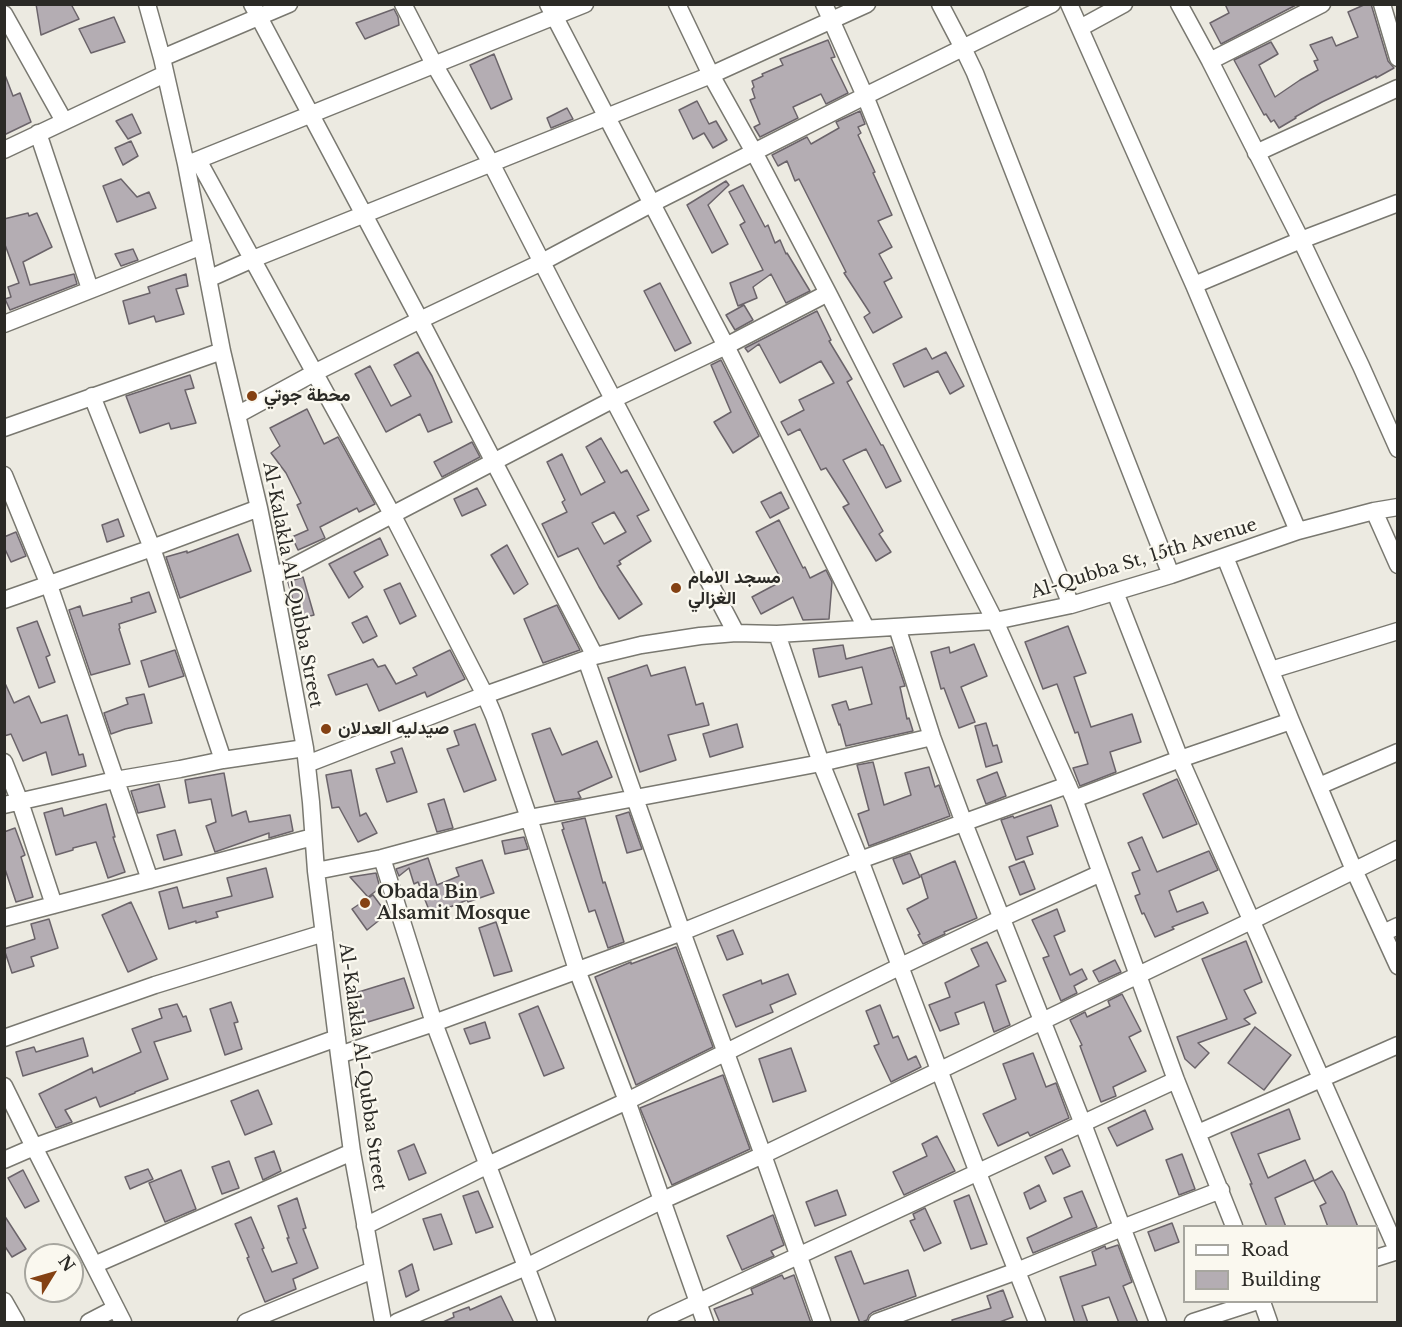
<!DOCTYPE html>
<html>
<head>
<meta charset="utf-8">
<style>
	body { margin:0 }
	#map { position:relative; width:1402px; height:1327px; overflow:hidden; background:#eceae1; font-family:"Libre Baskerville",serif }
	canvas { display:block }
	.frame { position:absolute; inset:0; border:6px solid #2b2a26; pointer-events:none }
	.legend { position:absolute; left:1183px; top:1225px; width:195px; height:78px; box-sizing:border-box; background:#faf8ef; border:2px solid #a7a69f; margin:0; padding:8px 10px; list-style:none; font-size:18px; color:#2b2a26 }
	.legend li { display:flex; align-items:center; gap:12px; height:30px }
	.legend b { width:30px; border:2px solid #a7a69f }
	.north { position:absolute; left:24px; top:1243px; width:60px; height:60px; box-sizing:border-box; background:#faf8ef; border:2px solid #a7a69f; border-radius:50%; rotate:53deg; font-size:16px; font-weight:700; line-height:24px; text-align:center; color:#2b2a26 }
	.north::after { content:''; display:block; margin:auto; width:21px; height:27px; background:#844113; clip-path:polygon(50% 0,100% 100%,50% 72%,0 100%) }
</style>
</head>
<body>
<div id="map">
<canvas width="1402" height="1327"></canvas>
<div class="frame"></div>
<ul class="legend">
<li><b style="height:8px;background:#fff"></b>Road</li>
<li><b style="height:16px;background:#b4adb3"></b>Building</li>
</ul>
<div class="north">N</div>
</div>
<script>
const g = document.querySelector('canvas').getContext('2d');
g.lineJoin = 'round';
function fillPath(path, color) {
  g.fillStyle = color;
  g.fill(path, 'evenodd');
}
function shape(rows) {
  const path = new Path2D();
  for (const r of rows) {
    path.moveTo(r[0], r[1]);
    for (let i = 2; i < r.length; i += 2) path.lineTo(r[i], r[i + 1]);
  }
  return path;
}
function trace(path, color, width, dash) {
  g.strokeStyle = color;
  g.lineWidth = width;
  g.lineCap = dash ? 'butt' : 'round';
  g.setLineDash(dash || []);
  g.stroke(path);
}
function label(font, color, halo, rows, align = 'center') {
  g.font = font + ' "Libre Baskerville",Vazirmatn,serif';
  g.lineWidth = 4.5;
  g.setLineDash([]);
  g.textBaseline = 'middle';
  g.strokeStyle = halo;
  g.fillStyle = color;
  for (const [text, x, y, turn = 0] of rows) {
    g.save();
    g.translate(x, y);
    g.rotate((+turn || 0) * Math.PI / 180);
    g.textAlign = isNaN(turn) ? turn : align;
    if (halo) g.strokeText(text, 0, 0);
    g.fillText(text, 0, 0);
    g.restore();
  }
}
const building = shape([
	[36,4,71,4,79,19,41,35,36,4],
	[1225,4,1298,4,1221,44,1210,23,1229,13,1225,4],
	[1366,4,1371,4,1388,61,1394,68,1376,78,1376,76,1322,102,1295,117,1296,118,1279,128,1274,120,1271,122,1266,114,1264,115,1234,60,1271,42,1278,54,1259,65,1275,97,1300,80,1318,70,1314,61,1318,60,1310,45,1332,37,1336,46,1358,37,1348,12,1366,4],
	[394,9,398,17,399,25,365,39,356,23,394,9],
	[114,17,125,42,91,53,79,29,114,17],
	[828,40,835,57,831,58,848,93,826,104,821,94,793,107,798,118,760,137,754,127,760,124,750,100,755,98,752,89,754,87,752,81,763,76,762,74,783,65,780,59,828,40],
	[494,54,512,99,491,109,470,65,494,54],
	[5,75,13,96,20,93,31,122,4,135,5,75],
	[697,101,709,124,716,121,727,140,713,148,704,133,693,139,679,110,697,101],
	[567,108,573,119,551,128,547,118,567,108],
	[860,111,865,124,858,127,861,133,858,135,875,172,873,173,892,215,878,221,892,247,879,254,892,278,884,282,902,317,873,333,864,317,870,313,844,273,846,272,799,179,795,181,787,161,778,166,772,155,807,137,811,144,839,128,836,122,860,111],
	[132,114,141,133,128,139,116,121,132,114],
	[131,141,138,156,123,165,115,148,131,141],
	[121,179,137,197,149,192,156,208,117,222,103,186,121,179],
	[726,181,729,185,708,205,728,244,712,253,687,205,726,181],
	[743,185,765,227,768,225,775,243,780,240,786,254,787,253,810,291,786,303,771,274,753,287,757,298,738,306,730,283,763,270,740,225,745,222,729,192,743,185],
	[28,213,29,216,37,213,52,247,23,262,30,285,74,274,77,284,10,310,5,299,11,297,8,287,19,283,4,242,4,219,28,213],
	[133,249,138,260,121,266,115,254,133,249],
	[186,274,188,286,176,289,184,314,156,322,154,316,129,324,123,301,150,293,148,287,186,274],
	[660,283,691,343,675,351,644,291,660,283],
	[744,305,753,320,735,330,726,315,744,305],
	[817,311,831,340,829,341,852,379,847,382,881,445,883,445,901,481,886,488,866,449,843,460,883,531,879,534,891,552,876,561,843,507,849,504,826,468,821,470,800,429,788,435,781,422,804,410,799,400,834,383,821,361,780,383,759,344,748,352,745,348,817,311],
	[926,348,932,359,946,352,964,386,950,394,938,371,904,387,893,364,926,348],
	[418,352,432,376,452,422,428,432,420,414,386,432,355,374,370,366,391,406,411,396,394,365,418,352],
	[721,360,759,436,733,453,714,422,731,412,711,365,721,360],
	[190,375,194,388,185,390,196,423,171,429,169,423,140,433,126,396,190,375],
	[307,409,324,444,338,437,375,504,359,512,357,508,320,527,325,538,298,550,292,537,308,530,297,505,301,503,286,473,271,453,280,446,270,428,307,409],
	[601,438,621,473,627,470,649,510,637,516,651,541,619,561,621,564,617,566,642,604,619,619,599,587,578,548,558,557,542,524,567,512,562,502,565,500,547,462,562,454,581,495,605,482,586,447,601,438],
	[614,512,626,532,604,544,592,523,614,512],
	[472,442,480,457,442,477,434,462,472,442],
	[477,488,486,505,462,516,454,499,477,488],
	[781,492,789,508,770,518,761,502,781,492],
	[118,519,124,536,107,542,102,525,118,519],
	[779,520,803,568,805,567,810,578,826,570,832,582,829,619,803,620,793,597,761,614,752,597,782,581,756,532,779,520],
	[16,532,26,556,11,562,4,547,4,537,16,532],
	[238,534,251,571,180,598,166,557,187,551,187,553,238,534],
	[380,538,388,555,354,572,363,587,349,598,329,564,380,538],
	[507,545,528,584,514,594,491,555,507,545],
	[303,577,314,615,298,619,288,582,303,577],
	[400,583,416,616,400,624,384,590,400,583],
	[149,592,156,612,119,624,120,628,119,629,130,664,91,675,69,610,80,606,83,616,132,602,131,598,149,592],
	[557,605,580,650,543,663,524,619,557,605],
	[367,616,377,636,363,643,352,623,367,616],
	[37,621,50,655,46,657,55,682,39,688,17,628,37,621],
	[1068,626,1086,673,1074,677,1091,727,1132,714,1141,742,1110,752,1116,772,1080,786,1073,768,1088,764,1078,732,1075,733,1057,684,1043,689,1025,642,1068,626],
	[974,644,987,676,961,687,975,722,959,728,944,688,941,689,931,652,949,647,950,653,974,644],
	[843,645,846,659,892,647,905,686,900,687,907,719,909,718,913,731,846,746,840,724,839,725,832,705,846,701,849,710,872,704,862,667,819,677,813,649,843,645],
	[175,650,184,676,149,687,141,661,175,650],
	[450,650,465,679,427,697,425,692,379,711,367,684,336,695,328,675,373,659,378,667,385,665,396,684,417,675,413,668,450,650],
	[647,665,651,676,685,667,696,705,703,703,709,725,668,735,676,760,640,772,608,678,647,665],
	[4,681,14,703,29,696,41,723,67,715,79,755,83,754,86,766,52,775,46,752,23,761,11,734,4,736,4,681],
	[144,694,152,723,125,729,111,734,104,713,128,704,126,698,144,694],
	[986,723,993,746,997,745,1002,762,986,767,975,726,986,723],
	[475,724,496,780,464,792,447,749,459,745,454,731,475,724],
	[737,724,743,747,710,757,703,734,737,724],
	[550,728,562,755,597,741,612,777,578,792,581,798,555,802,532,734,550,728],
	[402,748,417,792,387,802,376,769,395,763,391,752,402,748],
	[873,762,884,805,911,795,905,773,929,767,935,787,939,785,950,816,869,846,858,814,869,810,857,765,873,762],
	[351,770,360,816,366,813,377,833,358,842,339,807,332,808,326,775,351,770],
	[997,772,1006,796,986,804,977,780,997,772],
	[224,773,232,816,246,811,249,822,290,815,293,831,269,838,269,833,215,852,206,826,216,822,211,799,189,803,185,780,224,773],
	[1177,779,1197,824,1163,838,1143,794,1177,779],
	[159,784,165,807,138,813,131,791,159,784],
	[444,799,453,828,437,832,428,804,444,799],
	[106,804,115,837,113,837,125,872,108,878,96,842,73,848,73,850,56,855,44,813,62,808,64,816,106,804],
	[1051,805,1058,826,1027,837,1033,854,1016,860,1001,820,1013,816,1014,818,1051,805],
	[629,812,642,849,627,853,616,816,629,812],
	[585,818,603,883,605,882,624,942,608,948,595,910,589,912,562,830,564,829,562,823,585,818],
	[15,828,25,855,21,857,33,897,16,902,4,866,4,832,15,828],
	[175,830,182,855,164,860,157,835,175,830],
	[524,837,528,849,505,854,502,841,524,837],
	[1142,837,1157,872,1209,851,1218,870,1169,891,1177,912,1203,902,1208,913,1172,927,1174,929,1155,937,1144,913,1142,914,1135,896,1140,894,1132,873,1140,870,1128,843,1142,837],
	[910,853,920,877,903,884,893,859,910,853],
	[428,858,437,885,459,876,456,868,482,860,494,893,468,902,467,900,431,915,418,882,414,884,409,868,399,876,396,869,428,858],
	[955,861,977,918,944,932,945,934,923,944,918,935,920,934,907,909,928,898,921,875,955,861],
	[1024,861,1035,889,1020,895,1009,867,1024,861],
	[266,868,273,897,216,912,218,917,196,923,196,921,169,929,159,892,177,887,183,908,232,896,227,878,266,868],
	[376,873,380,888,368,897,350,877,376,873],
	[373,895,387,914,367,930,352,909,373,895],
	[131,902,157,959,128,972,102,915,131,902],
	[1057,909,1065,931,1054,936,1070,975,1082,969,1087,979,1074,986,1077,993,1061,1001,1043,958,1049,956,1032,920,1057,909],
	[49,919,58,948,31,957,34,966,12,973,4,949,35,939,31,924,49,919],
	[496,922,512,971,494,976,479,928,496,922],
	[733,930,743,954,727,960,717,936,733,930],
	[1246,941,1262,982,1244,990,1256,1013,1244,1019,1250,1024,1198,1043,1209,1053,1195,1068,1185,1059,1177,1037,1227,1019,1202,959,1246,941],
	[987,942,1006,981,996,985,1010,1025,994,1032,984,1002,955,1013,959,1024,940,1031,929,1005,950,997,945,983,979,966,971,949,987,942],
	[676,947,713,1047,636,1085,595,977,631,962,631,964,676,947],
	[1115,960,1121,972,1099,982,1093,971,1115,960],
	[788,974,796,994,770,1005,773,1012,736,1027,723,995,761,980,762,984,788,974],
	[404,978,414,1008,358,1025,352,994,404,978],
	[1122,994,1141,1031,1129,1037,1146,1071,1113,1087,1116,1096,1101,1102,1080,1046,1082,1045,1070,1020,1085,1012,1087,1017,1110,1006,1108,1001,1122,994],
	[231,1002,238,1022,234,1023,242,1049,225,1055,210,1009,231,1002],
	[177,1004,183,1017,186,1016,191,1031,154,1042,168,1079,135,1092,135,1093,100,1107,96,1097,65,1110,72,1122,56,1128,39,1094,92,1068,93,1073,141,1052,132,1029,162,1018,159,1009,177,1004],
	[880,1005,893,1038,898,1036,908,1060,916,1056,921,1067,891,1082,874,1046,879,1044,866,1011,880,1005],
	[538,1006,564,1068,544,1076,519,1014,538,1006],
	[485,1022,490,1038,470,1044,464,1029,485,1022],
	[1255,1027,1291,1055,1264,1090,1228,1063,1255,1027],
	[83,1038,88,1056,23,1076,16,1052,34,1047,36,1052,83,1038],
	[791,1048,806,1091,773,1102,759,1059,791,1048],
	[1033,1053,1046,1087,1056,1083,1069,1118,1030,1136,1028,1132,998,1146,983,1114,1016,1099,1003,1064,1033,1053],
	[723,1075,750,1149,672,1185,640,1108,723,1075],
	[258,1090,272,1124,245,1135,231,1101,258,1090],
	[1289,1109,1300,1139,1258,1154,1268,1178,1305,1160,1314,1180,1275,1198,1286,1227,1267,1227,1250,1184,1252,1184,1231,1133,1289,1109],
	[1145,1110,1153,1129,1117,1146,1108,1128,1145,1110],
	[937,1136,955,1171,904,1195,893,1172,927,1156,922,1144,937,1136],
	[414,1144,426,1173,409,1180,398,1151,414,1144],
	[1062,1149,1070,1166,1053,1174,1045,1157,1062,1149],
	[274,1151,281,1171,263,1180,255,1158,274,1151],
	[1182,1154,1195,1189,1179,1195,1166,1160,1182,1154],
	[229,1161,239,1188,222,1194,212,1167,229,1161],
	[148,1169,153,1179,130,1189,125,1177,148,1169],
	[23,1170,39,1201,25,1208,8,1178,23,1170],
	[181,1170,196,1209,165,1222,149,1183,181,1170],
	[1332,1171,1344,1192,1358,1227,1328,1227,1320,1206,1326,1203,1314,1181,1332,1171],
	[1039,1185,1046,1201,1030,1209,1024,1193,1039,1185],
	[837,1190,846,1215,815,1226,806,1202,837,1190],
	[478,1191,493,1227,476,1233,463,1196,478,1191],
	[1082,1191,1097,1227,1033,1253,1027,1238,1072,1217,1064,1198,1082,1191],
	[969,1195,987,1244,971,1249,954,1201,969,1195],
	[297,1198,306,1228,303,1229,318,1268,293,1279,296,1289,265,1302,247,1258,249,1257,235,1224,251,1217,264,1248,262,1249,272,1272,297,1263,287,1238,289,1238,278,1206,297,1198],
	[925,1208,941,1243,924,1251,910,1221,915,1219,913,1214,925,1208],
	[441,1214,452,1244,434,1250,423,1219,441,1214],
	[4,1215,26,1249,12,1257,4,1245,4,1215],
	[773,1215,784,1245,771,1251,774,1256,742,1270,727,1236,773,1215],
	[1172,1223,1179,1242,1155,1251,1148,1232,1172,1223],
	[1118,1245,1132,1282,1123,1286,1138,1323,1119,1323,1109,1297,1082,1306,1088,1323,1075,1323,1060,1277,1096,1265,1092,1252,1105,1246,1106,1249,1118,1245],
	[851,1251,864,1284,908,1270,916,1296,873,1312,869,1315,867,1320,860,1323,835,1257,851,1251],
	[412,1264,419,1290,406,1297,399,1271,412,1264],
	[782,1275,784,1279,794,1275,811,1323,720,1323,714,1309,753,1294,751,1289,782,1275],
	[1003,1290,1013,1317,997,1323,953,1323,952,1320,991,1308,987,1296,1003,1290],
	[501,1296,514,1323,441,1323,454,1317,453,1313,469,1307,470,1310,501,1296]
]);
fillPath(building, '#b4adb3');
trace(building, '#6b646a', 1.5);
const street = shape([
	[147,4,162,58,186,164,222,351,259,508,273,577,305,748,311,802,316,871,339,1055,352,1152,383,1322],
	[252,4,420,320,595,656],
	[403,4,434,64,491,163,569,315,736,633],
	[548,4,726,346,866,628],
	[677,4,711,75,754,152,828,293,995,621,1074,799,1176,1080,1234,1226],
	[824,4,865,96,1071,605],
	[940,4,963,48,975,73,1171,575],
	[1069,4,1194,285,1298,531],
	[1179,4,1210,61,1301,240,1361,366,1398,449],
	[1382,4,1398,58],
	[4,14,64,121],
	[1080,28,1124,4],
	[162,58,289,4],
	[1210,61,1322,4],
	[38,133,90,289],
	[4,150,165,74],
	[1256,153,1398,88],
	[198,160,392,514,485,695,494,716,529,818,577,970,627,1101,705,1322],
	[190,163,585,4],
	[208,279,253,259,711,75,867,4],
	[1194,285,1301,240,1398,203],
	[4,324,202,246],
	[92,396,152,548,223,760],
	[237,415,314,373,420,320,542,262,651,204,865,96,1052,4],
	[4,428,222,351],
	[4,475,49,585,150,880],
	[1374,511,1398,565],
	[1225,557,1291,721,1354,870,1398,966],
	[273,577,614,399,726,346,828,293],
	[1115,592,1180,759,1398,1252],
	[4,600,152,548,259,508],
	[897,627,932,737,964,823,1083,1124,1158,1322],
	[777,634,821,763,860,860,978,1173,1037,1322],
	[586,659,682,932,763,1155,822,1322],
	[1271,670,1398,631],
	[4,762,20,802,54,905],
	[307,764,485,695,595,656,641,645,700,636,736,633,777,634,995,621,1071,605,1171,575,1298,531,1374,511,1398,507],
	[1319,786,1398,752],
	[1074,799,1180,759,1291,721],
	[4,805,115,780,180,769,223,760,305,748],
	[382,858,434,1023,547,1322],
	[316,871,382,858,529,818,821,763,932,737],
	[4,918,313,837],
	[1383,933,1398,926],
	[4,1038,155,985,324,933],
	[339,1055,434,1023,682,932,860,860,1068,785],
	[4,1086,34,1147,123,1322],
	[1198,1133,1398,1045],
	[4,1160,34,1147,337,1038],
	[365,1226,488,1165,627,1101,901,966,1002,918,1101,873],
	[1376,1258,1398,1251],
	[94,1265,352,1152],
	[4,1301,16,1322],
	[1262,1302,1269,1322],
	[89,1322,116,1308],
	[246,1322,373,1270],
	[397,1322,526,1267,663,1200,763,1155,1251,921,1398,849],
	[656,1322,1176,1080],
	[877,1322,1017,1271,1122,1228,1221,1190],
	[1193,1322,1255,1302]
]);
trace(street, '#797870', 19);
trace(street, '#fff', 16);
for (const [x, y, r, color] of [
	[252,396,6,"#844113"],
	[676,588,6,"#844113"],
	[326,729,6,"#844113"],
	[365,903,6,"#844113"]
]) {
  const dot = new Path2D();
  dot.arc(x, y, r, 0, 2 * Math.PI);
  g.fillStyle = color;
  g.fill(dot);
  trace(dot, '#faf8ef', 2);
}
label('bold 18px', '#2b2a26', '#faf8ef', [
	["محطة جوتي",264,396],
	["مسجد الامام",688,578],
	["الغزالي",688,599],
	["صيدليه العدلان",338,729],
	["Obada Bin",377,893],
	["Alsamit Mosque",377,914]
], 'left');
label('18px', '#2b2a26', '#faf8ef', [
	["Al-Qubba St, 15th Avenue",1144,559,-17],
	["Al-Kalakla Al-Qubba Street",292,585,79],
	["Al-Kalakla Al-Qubba Street",362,1067,82]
]);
</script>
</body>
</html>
